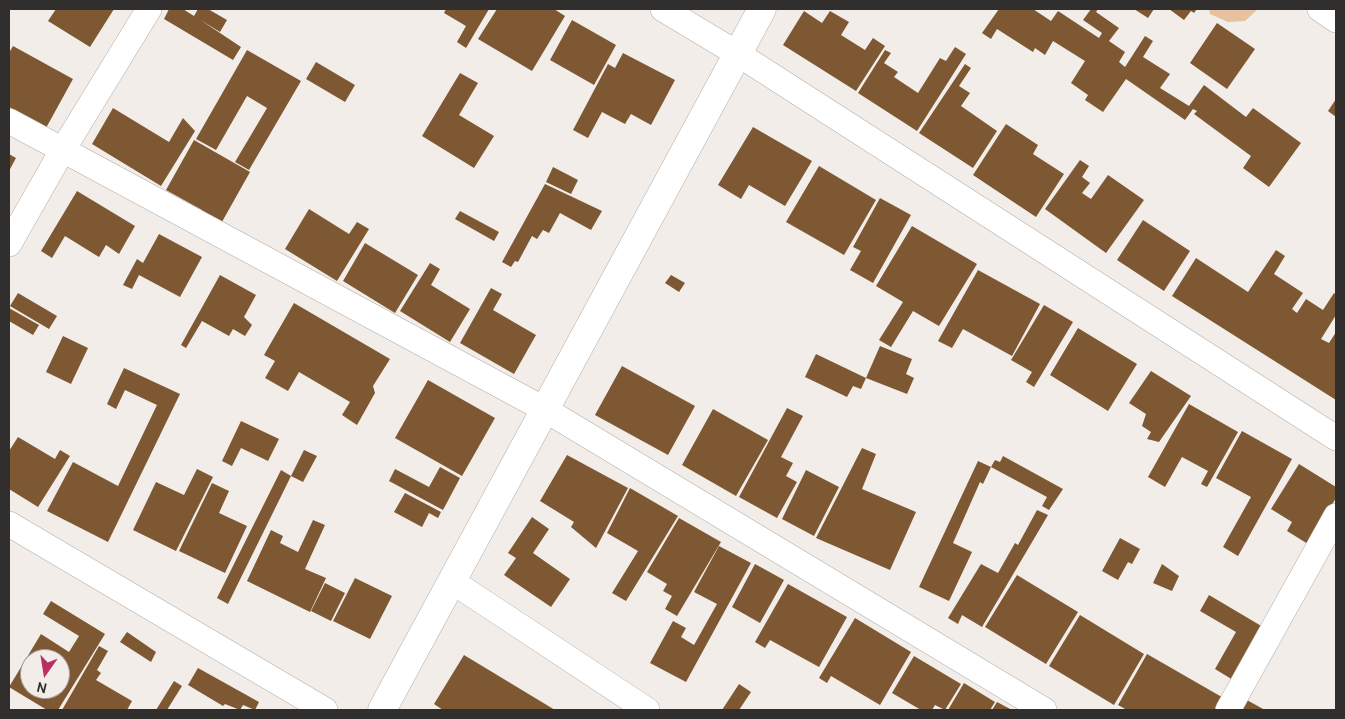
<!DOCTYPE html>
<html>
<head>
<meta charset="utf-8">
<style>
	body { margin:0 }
	#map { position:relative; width:1345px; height:719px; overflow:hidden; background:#f2ede9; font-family:Cabin,sans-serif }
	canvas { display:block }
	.frame { position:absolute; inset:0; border:10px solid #302f2d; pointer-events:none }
	.north { position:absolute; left:20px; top:649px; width:50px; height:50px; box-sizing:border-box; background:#f2ede9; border:1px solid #a4a19e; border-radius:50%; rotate:193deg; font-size:14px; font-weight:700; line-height:20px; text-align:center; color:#302f2d }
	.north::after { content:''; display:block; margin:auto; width:18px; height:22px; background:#bb2e62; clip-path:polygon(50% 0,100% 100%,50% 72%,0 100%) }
</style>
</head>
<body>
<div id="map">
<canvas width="1345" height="719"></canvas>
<div class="frame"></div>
<div class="north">N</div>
</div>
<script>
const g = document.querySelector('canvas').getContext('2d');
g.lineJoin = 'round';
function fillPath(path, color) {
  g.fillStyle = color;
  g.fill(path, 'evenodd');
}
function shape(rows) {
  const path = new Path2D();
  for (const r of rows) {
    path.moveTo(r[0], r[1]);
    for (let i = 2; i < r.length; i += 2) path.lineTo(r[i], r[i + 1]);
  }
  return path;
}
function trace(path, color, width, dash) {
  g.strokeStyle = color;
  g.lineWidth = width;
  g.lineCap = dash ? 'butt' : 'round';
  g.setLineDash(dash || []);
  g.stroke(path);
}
fillPath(shape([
	[1209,9,1258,9,1245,21,1228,22,1210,14]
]), '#e7c29e');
fillPath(shape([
	[56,9,114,9,90,47,48,21],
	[169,9,183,9,194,16,198,9,208,9,227,20,220,32,199,19,241,47,233,60,164,19],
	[446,9,489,9,466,48,457,42,466,26,444,13],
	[497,9,554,9,565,16,532,71,478,39],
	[999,9,1033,9,1051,21,1058,11,1099,38,1102,33,1083,20,1091,9,1098,9,1096,12,1119,28,1109,41,1125,52,1119,62,1125,67,1145,36,1153,41,1143,57,1170,74,1160,88,1189,106,1204,85,1246,117,1253,108,1301,143,1269,187,1243,168,1251,156,1194,114,1197,111,1193,109,1185,120,1126,79,1103,112,1085,100,1088,95,1071,83,1085,61,1053,41,1045,55,1035,48,1033,52,997,29,991,39,982,33],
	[1134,9,1154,9,1148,18],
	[1169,9,1197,9,1194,13,1191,11,1184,20],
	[804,11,822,23,830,11,849,22,841,35,865,50,873,38,885,46,856,91,783,45],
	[572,20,616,45,594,85,550,60],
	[1217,23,1255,49,1227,89,1190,63],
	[13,46,73,79,46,128,9,107,9,53],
	[955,47,966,54,917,131,858,93,885,50,891,53,884,63,898,72,894,77,918,93,940,58,946,61],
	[247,50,301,81,249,170,235,162,267,108,247,96,216,150,196,139],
	[623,53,675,80,651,125,631,114,625,124,602,112,588,138,573,130,608,64,615,68],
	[316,62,355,85,345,102,306,79],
	[965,64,971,68,959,86,970,93,961,106,997,131,973,168,919,133],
	[460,73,478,83,459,115,494,136,474,168,422,136],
	[1336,99,1336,117,1328,111],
	[113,108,169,142,183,118,195,131,161,186,92,144],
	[1006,124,1038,145,1033,154,1064,174,1036,217,973,175],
	[753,127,812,161,785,206,749,185,741,199,718,185],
	[194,140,250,172,218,229,197,217,202,210,166,190],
	[9,154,16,158,9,171],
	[1080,160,1089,166,1082,177,1090,183,1082,193,1091,199,1108,175,1144,200,1106,253,1045,209],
	[819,166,876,200,844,255,786,222],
	[553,167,578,180,571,194,546,182],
	[545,184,602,211,591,230,560,213,549,233,543,230,537,239,532,236,518,262,515,261,511,267,502,262],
	[77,191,135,226,119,254,106,245,99,257,65,236,52,258,41,251],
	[880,198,911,215,873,283,850,270,861,251,853,247],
	[309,209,349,234,357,222,369,229,337,281,285,249],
	[460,211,499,232,494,241,455,219],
	[1143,220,1190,251,1164,291,1117,260],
	[912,226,977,264,939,326,913,311,891,347,879,340,903,302,876,286],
	[159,234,202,257,180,297,139,275,132,289,123,285,137,259,143,263],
	[365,243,418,275,395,313,343,281],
	[1276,250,1285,256,1274,274,1303,293,1292,309,1297,313,1306,299,1323,310,1334,293,1336,295,1336,315,1321,339,1329,343,1336,332,1336,400,1172,296,1196,258,1248,292],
	[430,263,440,269,431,285,470,309,450,342,400,311],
	[978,270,1040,304,1012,356,963,329,952,348,938,341],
	[220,275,256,295,244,317,252,325,245,336,233,329,229,336,202,321,186,348,181,345],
	[671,275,685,283,679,292,665,283],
	[491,288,502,294,493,310,536,335,514,374,460,343],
	[18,293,57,316,49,329,10,306],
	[294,303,390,359,373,386,375,393,357,425,342,415,350,402,299,372,288,391,265,378,275,361,264,355],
	[1044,305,1073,322,1034,387,1026,382,1032,372,1011,360],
	[9,308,39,325,33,335,9,321],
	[1078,328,1137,364,1108,411,1050,375],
	[63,336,88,348,71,384,46,372],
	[880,346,912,359,906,374,914,378,907,394,866,378],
	[816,354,866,378,861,389,853,386,847,397,805,377],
	[622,366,695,406,668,455,595,415],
	[124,368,180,394,108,542,47,511,73,462,118,486,157,405,125,390,116,409,107,404],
	[1151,371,1191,396,1159,442,1147,439,1151,432,1142,426,1146,414,1129,403],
	[428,380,495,418,462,476,395,438],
	[1189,404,1238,432,1207,487,1201,484,1208,471,1182,457,1165,487,1148,477],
	[787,408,803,416,781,457,793,463,786,476,797,482,777,518,739,497],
	[713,409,768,440,736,496,682,465],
	[241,421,279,439,268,461,241,448,232,466,222,461],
	[1242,431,1292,459,1238,556,1223,547,1251,497,1216,478],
	[18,437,55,459,60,450,70,456,38,507,9,489,9,451],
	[862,448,876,454,862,489,916,512,890,570,816,538],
	[304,450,317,456,303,482,291,476,228,604,217,598,281,470,291,476],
	[567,455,628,488,596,548,571,527,574,522,540,501],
	[1003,456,1063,489,1049,510,1042,506,1047,497,991,467,995,460,1000,462],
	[978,461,991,467,983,484,980,482,953,543,972,552,949,601,919,587],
	[1299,464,1336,487,1336,498,1308,544,1287,531,1292,522,1271,509],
	[440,467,460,478,443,510,389,481,395,469,429,487],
	[197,469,213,477,176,551,133,530,156,482,184,495],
	[806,470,839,487,814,536,782,519],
	[212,483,229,491,219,513,247,526,225,573,179,551],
	[630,488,678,516,626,601,612,593,638,551,607,533],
	[405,493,441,512,438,518,429,513,422,527,394,512],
	[1037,510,1048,515,982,627,962,615,958,624,948,618,981,564,998,573,1015,543,1018,545],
	[532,517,549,529,533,553,570,579,551,607,504,575,516,558,508,553],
	[679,518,721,542,677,616,665,609,672,596,663,591,667,584,647,572],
	[313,520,325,525,305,569,326,578,310,612,247,581,271,530,283,536,280,543,298,552],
	[1120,538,1140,549,1132,564,1128,562,1118,580,1102,571],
	[719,546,751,563,686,682,650,663,673,621,686,628,681,637,694,645,717,604,694,592],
	[755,564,784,580,760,623,732,607],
	[1162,564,1179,576,1172,591,1153,583],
	[1017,575,1078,612,1046,664,985,627],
	[355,578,392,596,370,639,333,621],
	[325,583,345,593,331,621,311,611],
	[788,584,847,617,819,667,770,640,765,648,755,642],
	[1209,595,1263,627,1233,680,1215,669,1236,632,1200,611],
	[51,601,105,634,58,710,47,710,9,687,41,634,69,652,79,636,43,614],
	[30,659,60,659,60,689,30,689],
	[1080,615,1144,654,1114,705,1049,666],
	[855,618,911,652,880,705,831,676,827,683,819,678],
	[127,632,156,652,151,662,120,642],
	[99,646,108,651,97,670,101,673,96,680,132,701,127,710,62,710],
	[1147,654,1227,700,1221,710,1127,710,1118,705],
	[464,655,555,710,443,710,434,704],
	[914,656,961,684,945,710,935,705,932,710,921,710,892,693],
	[198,668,259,702,255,710,243,705,240,710,225,704,223,706,188,685],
	[174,681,182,686,167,710,156,710],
	[964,683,995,702,990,710,948,710],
	[739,684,751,692,739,710,722,710],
	[1245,699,1265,710,1238,710],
	[997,702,1012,710,992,710]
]), '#7d5832');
const minor = shape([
	[663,9,738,54,1336,438],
	[1320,9,1336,20],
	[9,121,544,409,1044,710],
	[9,244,62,151,149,9],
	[9,524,325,710],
	[453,582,647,710],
	[1228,710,1336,516]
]);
const tertiary = shape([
	[382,710,762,9]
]);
trace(minor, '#b3aeaa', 26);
trace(tertiary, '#b3aeaa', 29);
trace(minor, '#fff', 25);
trace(tertiary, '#fff', 28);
</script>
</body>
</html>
